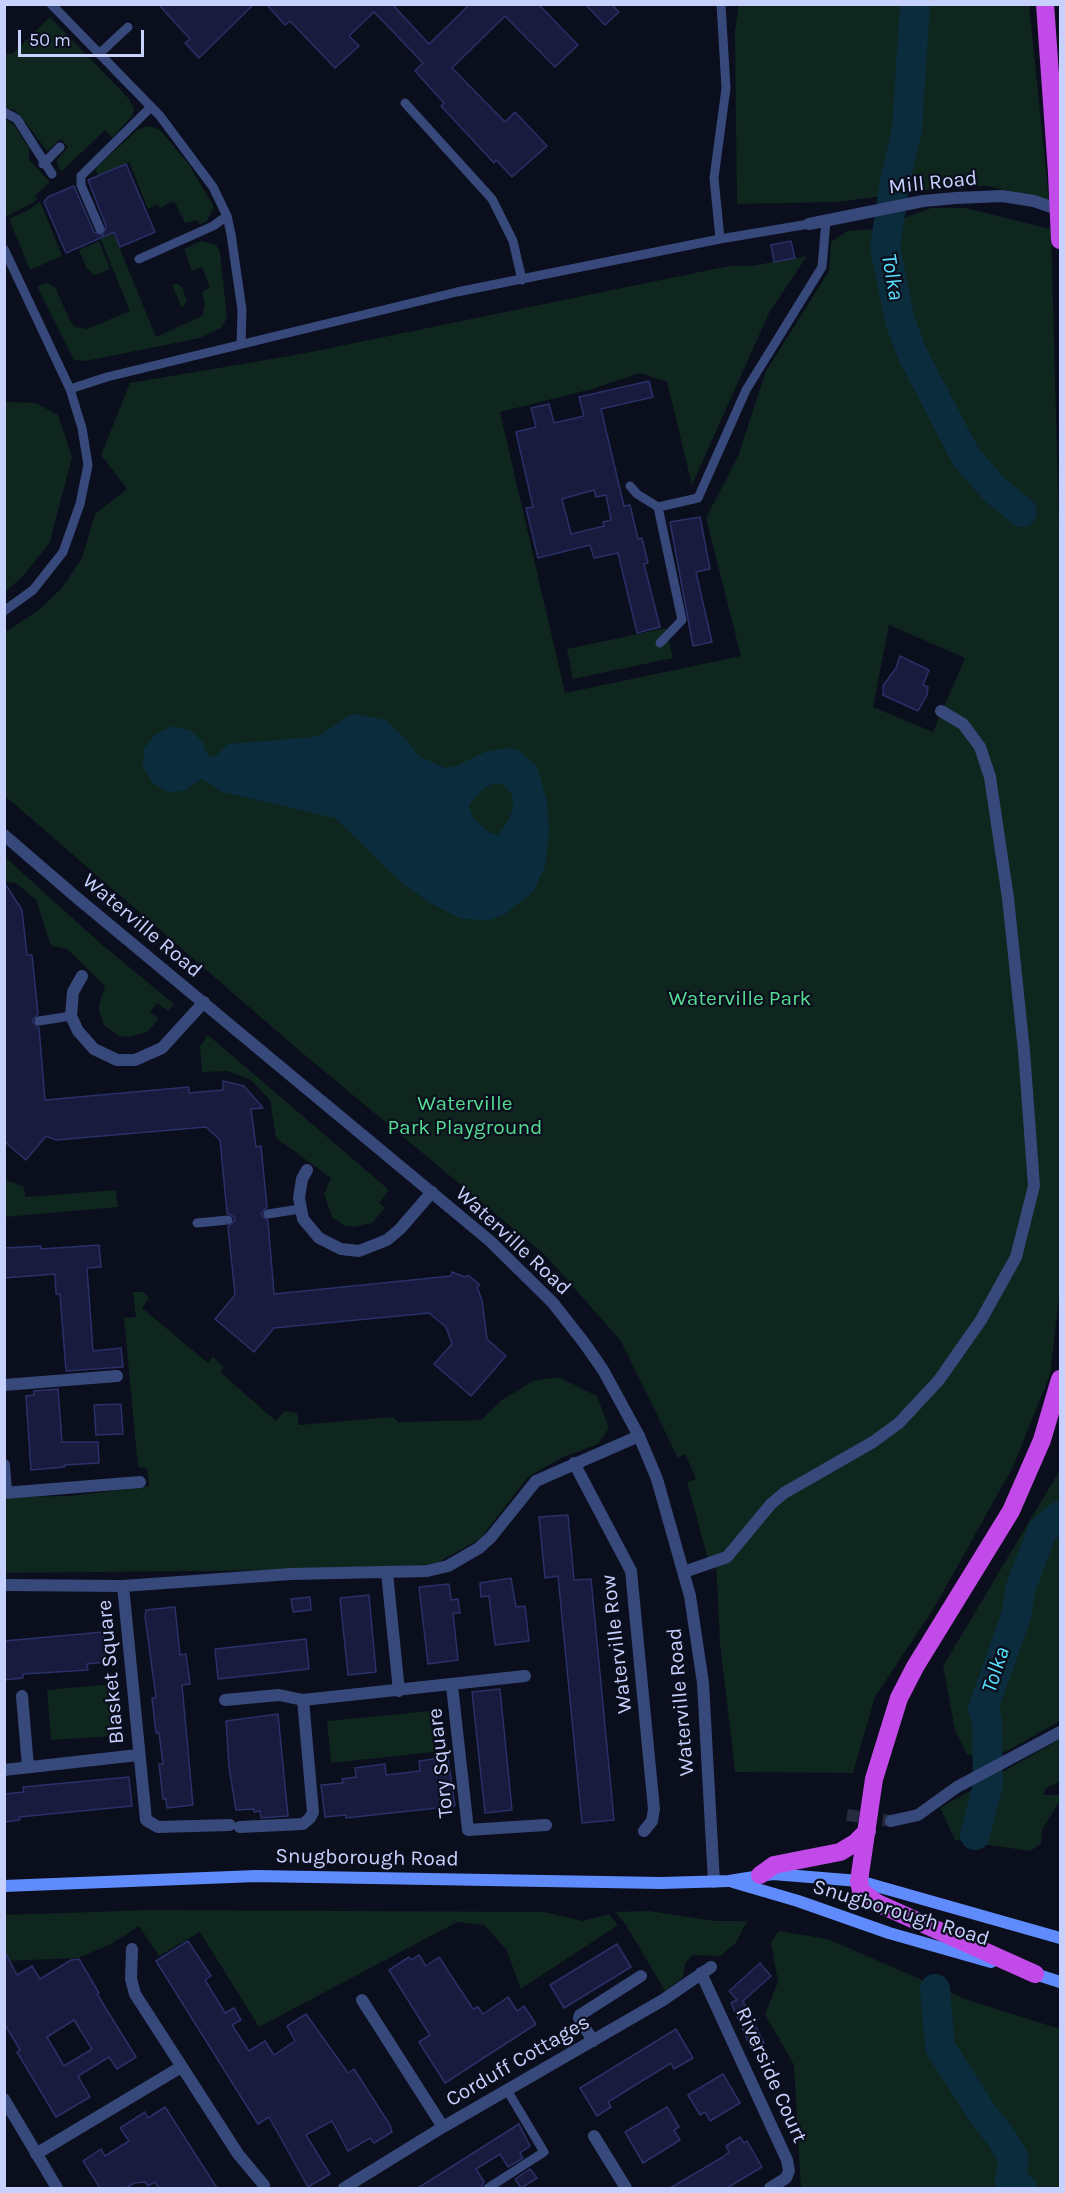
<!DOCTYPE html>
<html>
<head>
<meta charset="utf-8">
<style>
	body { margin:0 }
	#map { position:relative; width:1065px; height:2193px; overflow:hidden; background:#0b0e1c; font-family:Karla,sans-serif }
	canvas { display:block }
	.frame { position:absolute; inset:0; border:6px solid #c7d1fe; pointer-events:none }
	.scale { position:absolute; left:18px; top:30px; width:126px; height:27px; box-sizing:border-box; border:3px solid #c7d1fe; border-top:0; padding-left:8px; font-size:18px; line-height:21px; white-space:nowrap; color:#c7d1fe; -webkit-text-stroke:4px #0b0e1c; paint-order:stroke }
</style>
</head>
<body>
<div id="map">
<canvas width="1065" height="2193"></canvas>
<div class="frame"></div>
<div class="scale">50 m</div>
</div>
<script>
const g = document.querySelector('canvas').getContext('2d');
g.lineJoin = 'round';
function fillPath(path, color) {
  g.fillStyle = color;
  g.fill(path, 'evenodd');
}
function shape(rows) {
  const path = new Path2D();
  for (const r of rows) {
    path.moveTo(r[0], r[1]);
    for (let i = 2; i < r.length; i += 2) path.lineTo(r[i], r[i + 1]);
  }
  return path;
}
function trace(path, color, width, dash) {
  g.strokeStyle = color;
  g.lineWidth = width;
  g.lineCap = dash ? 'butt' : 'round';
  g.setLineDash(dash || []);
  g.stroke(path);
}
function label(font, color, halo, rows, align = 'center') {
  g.font = font + ' Karla,sans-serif';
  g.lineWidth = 4.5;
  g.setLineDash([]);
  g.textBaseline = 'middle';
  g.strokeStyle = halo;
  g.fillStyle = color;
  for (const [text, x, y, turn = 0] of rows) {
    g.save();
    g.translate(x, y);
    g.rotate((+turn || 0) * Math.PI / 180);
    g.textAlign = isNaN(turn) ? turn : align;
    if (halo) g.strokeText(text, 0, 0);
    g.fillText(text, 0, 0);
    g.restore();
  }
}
fillPath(shape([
	[739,5,1029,5,1049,200,987,186,947,187,838,202,737,204,735,31],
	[50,17,129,99,134,109,132,116,112,138,105,130,61,172,56,161,68,147,61,139,47,151,20,115,14,110,5,108,4,55,13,53],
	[5,119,14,125,29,148,29,160,50,182,35,196,37,199,34,202,7,216,4,209],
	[147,126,159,129,188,163,214,207,207,221,200,224,197,220,185,223,174,201,160,208,158,204,148,209,129,162,98,175,95,169,137,130],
	[40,201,62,256,30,270,9,219,32,208],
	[931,208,966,208,1051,229,1060,569,1060,1287,1050,1375,1013,1467,934,1608,875,1697,853,1773,735,1772,720,1643,716,1563,708,1559,687,1482,696,1479,685,1454,678,1458,621,1341,545,1255,300,1051,5,796,5,632,39,610,62,588,82,558,95,514,127,489,101,455,130,383,301,354,729,266,751,266,807,256,769,313,692,485,667,382,640,373,592,389,500,412,565,693,741,656,706,518,738,456,766,371,829,271,831,242,847,231,874,229],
	[889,625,965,658,933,732,873,707],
	[111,227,156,337,202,316,205,304,202,292,210,287,202,267,192,271,184,249,201,241,216,245,220,252,227,318,221,328,200,338,86,361,74,360,37,286,47,283,55,287,71,323,76,327,87,329,130,311,98,233],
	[99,241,110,269,95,275,87,269,79,250],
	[177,284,182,287,187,301,182,308,172,285],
	[5,402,36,403,58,415,72,457,50,542,24,575,5,592],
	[666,628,673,658,573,679,567,649],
	[5,857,100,943,174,1004,168,1011,157,1003,150,1012,159,1019,147,1032,129,1037,119,1036,104,1025,98,1008,105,986,67,949,51,946,36,900,16,883,5,882],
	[208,1035,389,1190,379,1203,385,1208,372,1223,354,1227,345,1226,332,1217,324,1194,331,1178,276,1138,270,1100,251,1080,227,1071,202,1072,200,1046],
	[5,1180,23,1186,26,1197,116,1190,118,1207,5,1217],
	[133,1292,144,1292,149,1298,142,1308,208,1363,213,1357,224,1367,220,1372,276,1421,284,1411,297,1413,299,1425,393,1417,398,1422,481,1420,502,1400,533,1381,559,1377,597,1396,609,1428,598,1444,561,1458,528,1477,480,1539,435,1564,297,1570,5,1573,4,1497,71,1496,149,1486,147,1468,138,1467,124,1318,136,1317],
	[1060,1470,1060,1721,1007,1751,980,1759,967,1754,955,1730,943,1666],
	[111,1684,115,1736,51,1740,47,1690],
	[430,1711,434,1752,331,1763,327,1721],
	[1060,1739,1060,1781,1046,1788,1043,1795,1060,1795,1060,1800,1042,1830,1041,1844,1030,1851,955,1840,940,1808],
	[150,1910,544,1912,583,1921,609,1914,618,1925,521,1989,506,1949,484,1925,457,1922,259,2027,200,1932,159,1956,139,1926,111,1944,78,1958,5,1961,4,1915],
	[649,1911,714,1921,747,1921,736,1943,720,1956,692,1955,685,1964,683,1977,665,1991,626,1925,615,1912],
	[779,1931,828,1939,968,2000,1060,2029,1060,2188,801,2188,794,2065,765,2014,778,1982,771,1942]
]), '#0f261e');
fillPath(shape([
	[357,714,385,720,405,738,419,756,445,768,456,766,485,752,507,748,517,749,537,766,547,801,549,833,545,867,533,892,504,915,490,920,461,919,432,904,403,884,335,818,222,792,202,779,184,791,168,792,153,783,143,767,144,748,156,734,173,726,191,731,202,741,208,756,215,757,228,744,313,737,322,734,348,716],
	[494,783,504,785,512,795,513,808,509,819,498,835,489,832,473,818,469,805,483,789]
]), '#0b2c3c');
trace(shape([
	[915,4,907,130,895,181,885,247,900,321,912,353,966,457,995,490,1022,512],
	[975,1835,988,1785,987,1720,983,1709,1017,1613,1020,1590,1042,1531,1060,1516],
	[935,1989,940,2047,984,2116,1001,2137,1014,2159,1010,2180,1022,2188]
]), '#0b2c3c', 30);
const building = shape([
	[158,4,254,4,199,58,185,43,190,39,158,4],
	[266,4,392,4,429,44,470,4,538,4,578,45,555,67,505,16,452,68,505,122,515,112,547,146,512,177,496,160,494,163,441,106,444,103,415,71,423,63,374,12,349,36,359,46,335,68,290,21,285,25,266,4],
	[585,4,611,4,619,12,605,25,585,4],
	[126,164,155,232,120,247,114,232,66,253,44,202,48,197,74,186,94,232,103,235,106,226,88,180,126,164],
	[791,241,795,258,774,262,771,245,791,241],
	[649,381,653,397,601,409,624,506,630,505,638,539,642,538,648,563,644,564,660,627,637,633,618,553,594,558,590,545,538,558,526,508,533,507,516,432,536,427,531,408,549,404,554,423,584,416,579,397,649,381],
	[594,490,596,497,606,495,611,520,603,522,604,526,571,534,562,499,594,490],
	[700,517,710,569,696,572,712,642,693,646,670,522,700,517],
	[900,656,929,670,923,685,928,687,927,695,918,711,883,695,883,686,896,668,900,656],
	[4,882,22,910,27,955,32,955,38,1014,32,1021,39,1028,45,1100,189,1087,189,1093,223,1090,223,1081,244,1086,263,1108,251,1109,256,1147,261,1146,267,1207,261,1214,268,1221,274,1294,451,1276,452,1272,465,1277,468,1275,480,1285,477,1287,482,1300,487,1339,506,1356,471,1396,434,1364,452,1344,446,1327,429,1313,274,1328,254,1352,215,1319,235,1295,228,1227,235,1220,233,1216,227,1213,220,1140,206,1127,56,1140,46,1136,26,1160,4,1141,4,882],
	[99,1245,101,1267,87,1268,93,1351,121,1348,123,1367,66,1371,60,1294,56,1294,55,1274,4,1278,4,1248,41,1246,41,1249,99,1245],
	[58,1389,62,1442,98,1442,99,1463,64,1465,65,1467,31,1470,26,1396,34,1395,34,1391,58,1389],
	[121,1404,123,1434,96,1435,94,1405,121,1404],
	[568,1515,574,1580,591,1579,614,1820,582,1823,558,1576,545,1578,539,1517,568,1515],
	[511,1578,516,1607,525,1606,529,1641,495,1645,489,1596,481,1597,480,1583,511,1578],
	[449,1584,451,1600,458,1599,460,1613,453,1613,458,1660,428,1664,419,1587,449,1584],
	[369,1595,376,1672,348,1675,340,1598,369,1595],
	[310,1597,311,1610,293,1612,291,1599,310,1597],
	[175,1607,180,1655,186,1654,190,1684,182,1685,193,1805,167,1808,166,1799,163,1799,159,1764,163,1764,159,1733,156,1733,152,1698,156,1698,145,1616,146,1610,175,1607],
	[103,1632,106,1662,87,1664,88,1670,23,1674,23,1678,4,1680,4,1641,103,1632],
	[306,1639,309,1669,218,1679,215,1649,306,1639],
	[500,1689,512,1810,485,1813,472,1692,500,1689],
	[278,1714,288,1816,261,1818,260,1811,254,1812,254,1809,236,1810,229,1767,226,1721,278,1714],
	[448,1757,455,1806,346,1818,346,1815,325,1817,321,1785,343,1783,342,1779,356,1777,355,1768,385,1764,386,1775,420,1771,419,1761,448,1757],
	[129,1777,132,1806,19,1817,20,1820,4,1822,4,1794,24,1792,23,1787,129,1777],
	[188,1941,211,1976,205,1980,225,2013,234,2008,241,2020,232,2025,249,2051,265,2041,274,2055,295,2041,287,2026,306,2014,348,2073,354,2069,390,2125,392,2132,374,2143,370,2138,348,2151,332,2121,306,2135,330,2174,308,2187,269,2117,258,2124,156,1961,188,1941],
	[617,1944,631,1967,564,2008,550,1985,617,1944],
	[4,1950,17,1975,32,1966,40,1979,71,1960,79,1959,99,1993,97,1994,136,2057,117,2069,109,2057,78,2076,90,2097,56,2117,17,2052,20,2050,4,2023,4,1950],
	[74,2020,92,2049,64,2066,47,2037,74,2020],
	[419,1955,426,1966,439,1957,473,2009,478,2007,483,2014,508,1997,517,2011,524,2006,536,2024,445,2083,419,2042,430,2035,389,1970,409,1957,411,1960,419,1955],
	[760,1963,771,1976,743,2001,764,2043,751,2048,731,2003,737,2000,729,1991,760,1963],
	[676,2029,693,2058,674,2069,671,2063,608,2102,611,2107,597,2116,580,2088,676,2029],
	[723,2074,740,2103,710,2121,705,2112,700,2115,688,2095,723,2074],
	[165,2107,217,2188,159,2188,155,2182,148,2186,145,2182,134,2183,126,2188,100,2188,83,2161,101,2149,105,2156,129,2141,120,2128,145,2112,148,2118,165,2107],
	[667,2107,679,2127,674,2130,680,2140,643,2163,625,2132,667,2107],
	[519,2124,530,2146,520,2153,523,2158,508,2167,500,2154,476,2169,484,2182,481,2188,418,2188,519,2124],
	[740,2137,744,2143,747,2141,762,2167,727,2188,670,2188,723,2157,729,2152,726,2146,740,2137],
	[530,2169,537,2178,521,2188,515,2179,530,2169]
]);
fillPath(building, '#181b3d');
trace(building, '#2a3068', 1.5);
trace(shape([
	[847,1815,891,1821]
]), '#272b3e', 12, [12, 6]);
trace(shape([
	[51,4,160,116,213,187,227,216,231,234,242,310,241,344],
	[99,54,128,27],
	[405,103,492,199,513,241,522,280],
	[4,112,17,119,52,174],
	[43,164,60,147],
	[100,229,81,185,81,176,151,107],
	[720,239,714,178,726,88,721,4],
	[4,249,70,389,82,428,88,465,80,504,63,552,33,590,4,611],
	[139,259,213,226,227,216],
	[70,389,107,377,457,292,720,239,809,224],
	[630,486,637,494,658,507,698,498,746,390,822,267,826,220],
	[658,507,682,620,660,643],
	[39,1021,71,1016],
	[268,1214,300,1209],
	[197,1223,228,1220],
	[488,2188,544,2152,507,2090]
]), '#37487b', 9);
trace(shape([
	[684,1572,727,1557,771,1504,784,1493,873,1442,899,1423,939,1380,981,1320,1016,1257,1034,1186,1024,1051,1008,898,990,777,980,747,963,724,941,711],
	[891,1821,918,1815,957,1787,1060,1732]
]), '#37487b', 12);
trace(shape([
	[809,224,923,201,956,198,1002,196,1034,201,1060,210],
	[82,976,73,992,71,1016,78,1031,94,1049,117,1060,135,1060,162,1048,204,1002],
	[307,1170,302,1179,299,1198,303,1219,319,1238,341,1249,359,1251,387,1240,400,1229,432,1192],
	[4,1385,117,1376],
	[574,1463,631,1571,654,1809,652,1821,644,1831],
	[4,1465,6,1493],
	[4,1493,140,1482],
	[387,1573,399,1691],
	[4,1585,123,1586,291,1574,427,1571,448,1566,479,1548,491,1537,536,1481,639,1436],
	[123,1586,146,1820,158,1827,230,1825],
	[452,1686,468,1830,546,1825],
	[22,1696,28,1767],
	[225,1700,279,1695,303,1700,525,1676],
	[4,1770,138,1755],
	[240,1827,303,1824,310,1818,313,1812,303,1700],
	[132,1949,131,1979,135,1994,238,2154,264,2185],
	[701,1973,787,2160,789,2171,786,2178,770,2188],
	[362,2000,443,2127],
	[593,2041,579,2018,580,2015,641,1976],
	[4,2099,57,2188],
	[594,2136,626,2188],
	[36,2154,181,2067],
	[344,2188,443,2127,663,2000,711,1967]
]), '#37487b', 12);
trace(shape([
	[4,835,76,897,490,1241,553,1303,585,1344,603,1370,639,1436,657,1479,690,1596,703,1683,714,1882]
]), '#37487b', 12);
trace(shape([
	[733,1882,798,1901,889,1933,991,1962],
	[4,1886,256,1876,661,1883,729,1881,773,1874,859,1881,1060,1938],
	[1029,1972,1060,1982]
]), '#608bfd', 12);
trace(shape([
	[1045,4,1057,173],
	[760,1875,774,1865,840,1852,855,1843,867,1831],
	[1035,1974,877,1903,861,1891,859,1881,874,1779,899,1698,915,1667,1011,1511,1042,1440,1060,1379]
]), '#c24ae8', 18);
trace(shape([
	[1057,173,1060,240]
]), '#c24ae8', 18);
label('21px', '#c7d1fe', '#0b0e1c', [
	["Mill Road",933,183,-6],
	["Waterville Road",142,926,40],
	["Waterville Road",513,1241,43],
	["Waterville Row",617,1644,-97],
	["Blasket Square",111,1672,-95],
	["Waterville Road",681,1702,-95],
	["Tory Square",441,1763,-96],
	["Snugborough Road",367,1858,1],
	["Snugborough Road",901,1913,17],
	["Corduff Cottages",518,2061,-30],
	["Riverside Court",771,2075,66]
]);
label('21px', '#56dc92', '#0b0e1c', [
	["Waterville Park",740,999],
	["Waterville",465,1104],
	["Park Playground",465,1128]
]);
label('italic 22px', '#57e1fc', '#0b0e1c', [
	["Tolka",892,277,80],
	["Tolka",996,1670,-72]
]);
</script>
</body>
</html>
